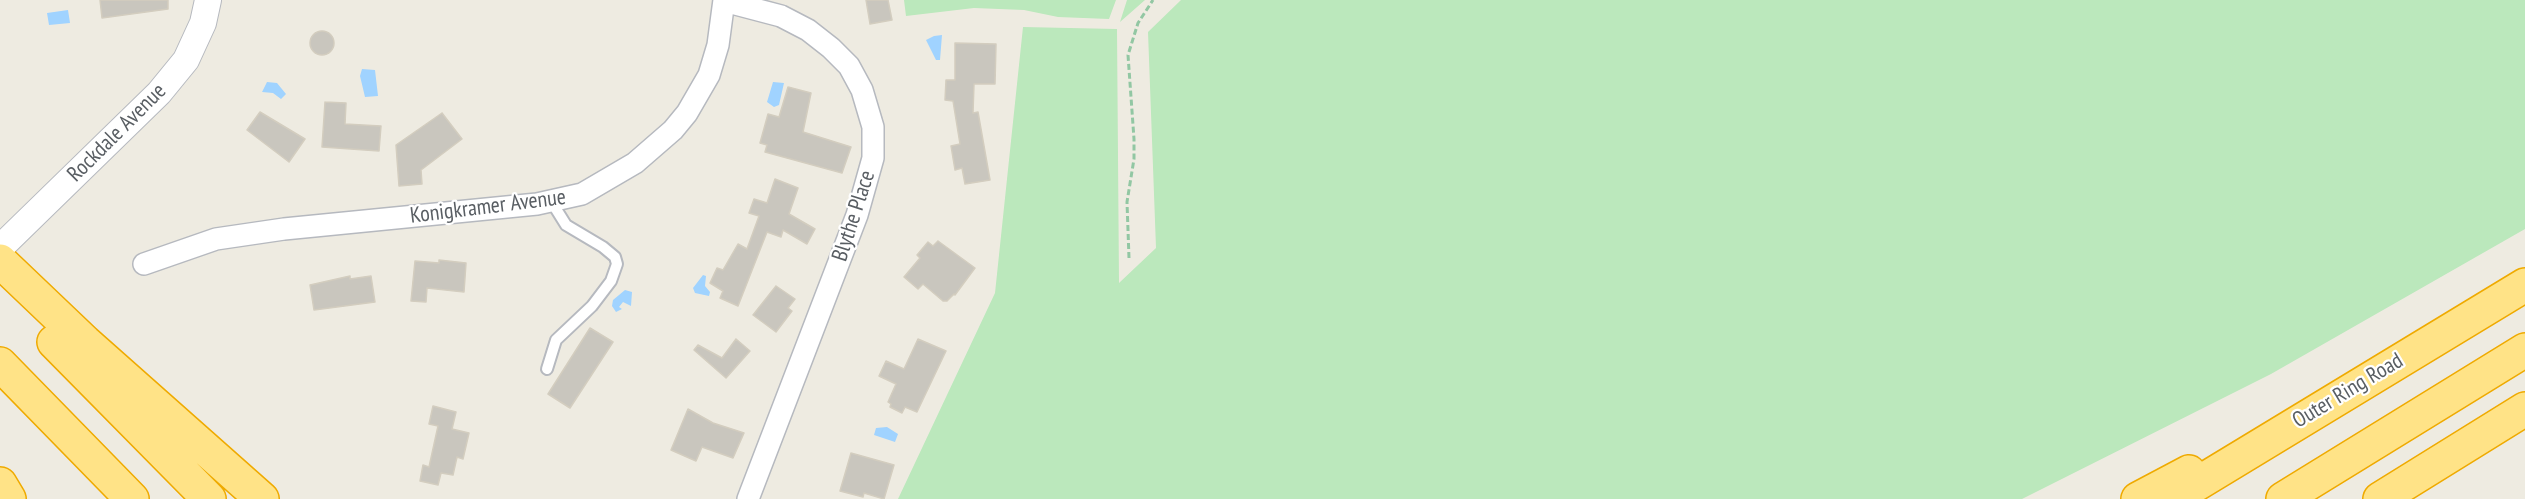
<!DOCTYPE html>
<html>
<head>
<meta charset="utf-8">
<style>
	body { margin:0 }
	canvas { display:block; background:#eeebe1 }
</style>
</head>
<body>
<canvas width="2525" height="499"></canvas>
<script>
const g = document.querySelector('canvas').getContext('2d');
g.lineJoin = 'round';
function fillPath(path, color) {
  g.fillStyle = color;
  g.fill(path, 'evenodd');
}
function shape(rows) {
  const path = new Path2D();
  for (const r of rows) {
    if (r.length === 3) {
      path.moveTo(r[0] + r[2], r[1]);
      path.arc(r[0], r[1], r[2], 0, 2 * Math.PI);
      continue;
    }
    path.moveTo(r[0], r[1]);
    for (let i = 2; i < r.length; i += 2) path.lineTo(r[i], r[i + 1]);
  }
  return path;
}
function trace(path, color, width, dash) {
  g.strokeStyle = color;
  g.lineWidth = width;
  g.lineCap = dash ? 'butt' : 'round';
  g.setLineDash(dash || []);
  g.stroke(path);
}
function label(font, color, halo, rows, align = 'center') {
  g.font = font + ' "PT Sans Narrow",sans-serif';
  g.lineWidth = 4.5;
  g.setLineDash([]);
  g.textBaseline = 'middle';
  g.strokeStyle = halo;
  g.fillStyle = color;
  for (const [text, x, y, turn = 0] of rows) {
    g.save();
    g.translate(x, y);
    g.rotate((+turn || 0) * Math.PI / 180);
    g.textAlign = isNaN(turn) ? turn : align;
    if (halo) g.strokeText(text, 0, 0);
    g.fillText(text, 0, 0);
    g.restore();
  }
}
fillPath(shape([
	[904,0,1116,0,1109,19,1058,17,1024,10,974,8,906,16],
	[1127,0,1145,0,1120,22],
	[1181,0,2525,0,2525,229,2271,374,2022,499,898,499,995,293,1023,27,1117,29,1119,283,1156,248,1148,32]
]), '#bbe8bc');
fillPath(shape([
	[68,10,70,23,49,25,47,13],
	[942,35,940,60,936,60,926,40,934,36],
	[362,69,375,70,378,96,365,97,360,76],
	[267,82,277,83,286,94,281,99,273,93,262,92],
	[773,82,784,83,779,105,774,107,767,102],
	[703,275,706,276,705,286,710,292,709,296,695,293,693,288],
	[625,290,632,292,631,306,623,302,619,307,622,309,616,312,612,306,613,300],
	[887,427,898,434,895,442,874,435,876,428]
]), '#a0d3ff');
const building = shape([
	[100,0,168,0,168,9,102,18,100,0],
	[866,0,888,0,892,20,870,24,866,0],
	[322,43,12],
	[955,43,996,44,995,84,974,84,973,113,978,112,990,180,965,184,962,168,955,170,951,146,960,144,953,101,945,100,946,80,955,80,955,43],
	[788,87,811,93,803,132,851,147,842,173,765,152,767,145,760,143,768,114,779,117,788,87],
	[325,102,346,103,345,124,381,126,379,151,322,147,325,102],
	[260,112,305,139,289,162,247,130,260,112],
	[442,113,462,139,421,170,422,184,399,186,396,145,442,113],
	[775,179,798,188,789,214,815,229,807,244,783,230,781,237,767,232,738,306,720,298,723,291,710,283,717,268,723,270,738,244,747,249,759,216,749,213,754,199,767,203,775,179],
	[938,241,975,268,955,295,954,294,947,301,943,301,923,284,918,289,904,277,920,258,917,255,928,242,933,246,938,241],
	[439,260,466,263,464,292,427,288,426,302,411,301,415,261,439,263,439,260],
	[350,276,350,279,371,276,375,302,314,310,310,285,350,276],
	[776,286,795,299,788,308,792,311,776,332,753,315,776,286],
	[590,328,613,342,570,408,548,394,590,328],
	[736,339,750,351,726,378,694,350,698,345,722,358,736,339],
	[918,339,946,351,917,412,905,407,902,413,890,407,891,404,888,402,896,384,879,376,886,361,904,369,918,339],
	[433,406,456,412,452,429,469,433,463,459,457,457,453,475,441,473,438,485,420,481,423,465,429,467,438,426,429,424,433,406],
	[688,409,713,423,744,433,733,458,702,447,696,461,671,450,688,409],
	[851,453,894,465,884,499,864,493,863,497,840,491,851,453]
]);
fillPath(building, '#c9c6be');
trace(building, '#d3cdbf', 1.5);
const service = shape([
	[547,369,556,340,592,306,611,281,617,264,615,257,603,247,566,225,551,201]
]);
const minor = shape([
	[724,1,781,16,808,30,831,48,849,66,862,90,873,127,873,158,857,215,748,499],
	[144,264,216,239,284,229,537,204,582,194,635,163,673,130,687,113,709,75,718,45,724,0]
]);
const tertiary = shape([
	[0,248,159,93,186,60,203,23,208,0]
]);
const motorway = shape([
	[0,261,85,342,262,499],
	[54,342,209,499],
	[0,364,132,499],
	[0,484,9,499],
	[2138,499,2189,472],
	[2172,499,2525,285],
	[2283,499,2525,350],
	[2380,499,2525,409]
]);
trace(service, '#b6b9bf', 14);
trace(minor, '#b6b9bf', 24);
trace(tertiary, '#b6b9bf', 28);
trace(motorway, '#efaa00', 36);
trace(shape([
	[1129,258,1127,202,1134,159,1134,139,1128,55,1138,23,1153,0]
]), '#92c7a3', 3, [6, 3]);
trace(service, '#fff', 10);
trace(minor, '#fff', 21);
trace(tertiary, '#fff', 26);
trace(motorway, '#ffe387', 33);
label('22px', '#595e63', '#fff', [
	["Rockdale Avenue",117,133,-45],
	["Konigkramer Avenue",488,207,-7],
	["Blythe Place",854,216,-72],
	["Outer Ring Road",2348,391,-31]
]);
</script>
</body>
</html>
